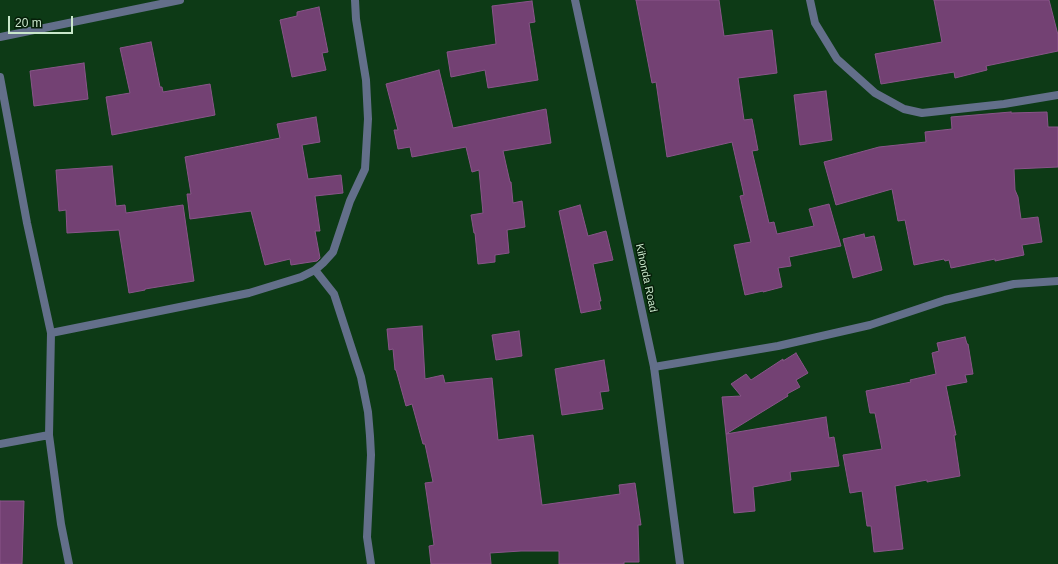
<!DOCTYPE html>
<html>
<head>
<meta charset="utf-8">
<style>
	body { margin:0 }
	#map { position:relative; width:1058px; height:564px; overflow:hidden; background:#0d3a16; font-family:Arial,sans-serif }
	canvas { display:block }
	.scale { position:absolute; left:8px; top:16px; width:65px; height:18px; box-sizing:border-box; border:2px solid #c9e7cb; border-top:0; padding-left:5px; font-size:12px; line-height:14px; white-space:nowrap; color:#c9e7cb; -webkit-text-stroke:3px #061e09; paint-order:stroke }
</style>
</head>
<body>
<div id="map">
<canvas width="1058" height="564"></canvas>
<div class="scale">20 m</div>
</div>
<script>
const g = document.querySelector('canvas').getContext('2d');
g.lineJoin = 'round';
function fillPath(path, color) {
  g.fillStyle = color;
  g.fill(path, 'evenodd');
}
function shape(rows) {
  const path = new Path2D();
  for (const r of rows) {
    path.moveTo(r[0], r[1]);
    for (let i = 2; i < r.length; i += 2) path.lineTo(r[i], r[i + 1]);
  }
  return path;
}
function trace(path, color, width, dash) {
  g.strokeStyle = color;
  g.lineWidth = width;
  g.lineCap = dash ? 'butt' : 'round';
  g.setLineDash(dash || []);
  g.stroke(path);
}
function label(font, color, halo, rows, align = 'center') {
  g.font = font + ' Arial,sans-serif';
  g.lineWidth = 3;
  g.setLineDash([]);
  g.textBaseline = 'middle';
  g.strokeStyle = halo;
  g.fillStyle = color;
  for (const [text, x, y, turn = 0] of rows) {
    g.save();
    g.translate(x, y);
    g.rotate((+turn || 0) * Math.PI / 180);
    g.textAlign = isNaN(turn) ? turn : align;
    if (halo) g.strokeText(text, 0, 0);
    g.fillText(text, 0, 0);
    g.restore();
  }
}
const building = shape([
	[636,0,719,0,724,36,772,30,777,73,738,78,744,120,752,119,758,150,752,151,769,223,774,222,777,234,814,226,809,209,829,204,841,246,789,257,791,266,778,268,782,287,763,292,763,291,745,295,734,245,751,242,740,196,744,195,732,142,667,157,656,82,652,83,636,0],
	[934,0,1049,0,1058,35,1058,51,986,66,987,70,955,78,954,72,881,84,875,54,942,42,934,0],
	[532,1,535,22,529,23,538,80,488,88,485,70,451,77,447,52,496,44,492,6,532,1],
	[319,7,328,52,322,53,326,70,292,77,280,20,297,16,297,12,319,7],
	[151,42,160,87,162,87,163,92,210,84,215,115,112,135,106,97,130,93,120,48,151,42],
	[84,63,88,99,34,106,30,71,84,63],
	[439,70,453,128,546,109,551,143,503,151,510,182,511,182,513,203,522,201,525,227,507,230,509,253,495,255,495,262,478,264,475,233,474,233,471,215,483,213,479,170,472,172,466,147,412,157,410,147,398,149,394,130,398,130,386,84,439,70],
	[826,91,832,140,800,145,794,95,826,91],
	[1011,112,1011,113,1047,112,1048,127,1058,127,1058,167,1014,169,1015,190,1018,197,1021,219,1038,217,1042,242,1022,245,1024,255,995,261,995,259,951,268,949,260,945,261,944,259,914,265,905,220,898,221,892,189,836,205,824,162,879,147,926,142,925,132,952,129,951,117,1011,112],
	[316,117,320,142,302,145,308,179,341,175,343,193,315,196,320,231,315,231,320,258,317,261,291,265,290,259,265,265,251,211,190,219,187,194,191,194,185,157,280,138,277,124,316,117],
	[112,166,116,206,125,205,126,213,183,205,194,281,145,289,145,290,129,293,119,230,67,233,66,210,59,211,56,170,112,166],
	[580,205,588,236,606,231,613,260,593,264,601,301,599,301,601,309,581,313,559,211,580,205],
	[864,234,865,238,874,236,882,270,853,278,843,239,864,234],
	[422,326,425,379,443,375,445,383,492,378,498,440,533,435,542,505,620,494,619,485,635,483,641,525,638,525,639,562,624,562,624,564,559,564,559,551,521,551,490,553,491,564,431,564,429,546,434,545,425,483,433,482,425,444,423,444,412,404,406,406,396,370,395,370,393,349,389,350,387,329,422,326],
	[519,331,522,356,496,360,492,335,519,331],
	[965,337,967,344,968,344,973,374,965,375,967,382,946,386,956,435,954,435,960,476,927,482,927,480,895,486,903,549,874,552,871,526,867,526,862,491,850,493,843,455,882,449,875,413,870,413,866,391,911,382,910,380,936,374,932,353,939,351,937,343,965,337],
	[796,353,808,373,796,380,800,387,787,394,788,396,726,434,722,397,741,396,731,384,746,374,751,380,783,359,783,361,796,353],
	[604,360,609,391,600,392,603,409,562,415,555,369,604,360],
	[826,417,829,438,834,437,839,466,790,472,791,480,753,487,755,511,734,513,726,434,826,417],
	[0,501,24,501,22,564,0,564,0,501]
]);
fillPath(building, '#734173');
trace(building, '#895589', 1);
trace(shape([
	[810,0,815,23,837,59,875,93,904,109,922,113,1004,104,1058,95],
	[0,37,180,0],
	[0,77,27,223,51,333,49,435,61,524,69,564],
	[315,270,334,294,361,377,368,412,370,436,371,455,367,537,371,564],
	[51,333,249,293,301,277,315,270,323,263,333,252,350,201,365,169,368,119,366,80,356,19,355,0],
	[654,367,778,346,870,325,945,300,1014,284,1058,281],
	[0,444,49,435]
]), '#636f8a', 8);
trace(shape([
	[575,0,654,367,680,564]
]), '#636f8a', 8);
label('11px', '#c9e7cb', '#061e09', [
	["Kihonda Road",646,278,78]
]);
</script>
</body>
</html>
